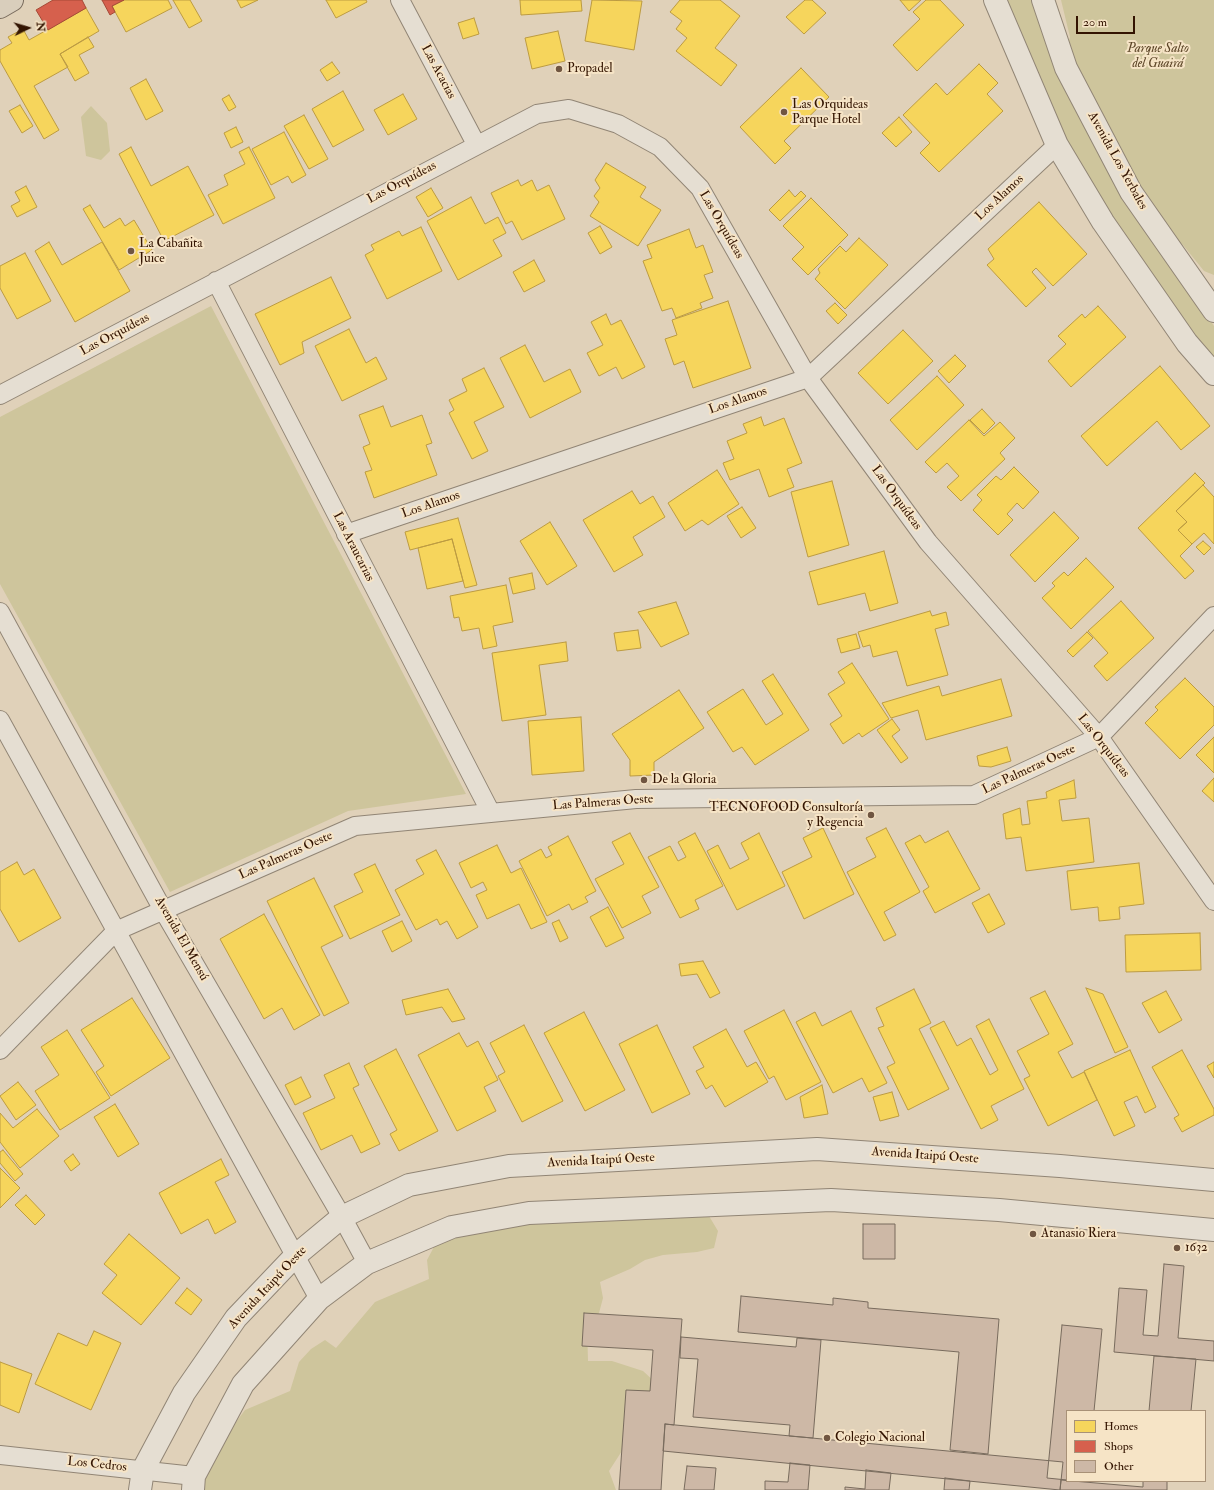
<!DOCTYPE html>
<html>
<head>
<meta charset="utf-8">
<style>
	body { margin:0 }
	#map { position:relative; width:1214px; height:1490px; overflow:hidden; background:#e0d1b9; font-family:"IM FELL Double Pica",serif }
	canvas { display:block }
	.legend { position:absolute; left:1066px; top:1410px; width:140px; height:72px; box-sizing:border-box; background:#f6e4c6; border:1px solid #a89177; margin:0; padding:5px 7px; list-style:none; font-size:12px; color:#331401 }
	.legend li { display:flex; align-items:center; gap:8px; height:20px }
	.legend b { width:20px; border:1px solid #a89177 }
	.north { position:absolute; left:8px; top:8px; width:40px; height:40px; -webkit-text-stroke:3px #f6e4c6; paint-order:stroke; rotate:85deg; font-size:11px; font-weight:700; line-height:16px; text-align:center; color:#331401 }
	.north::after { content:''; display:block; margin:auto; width:14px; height:18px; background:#331401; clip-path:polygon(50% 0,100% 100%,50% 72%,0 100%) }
	.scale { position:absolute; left:1076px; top:16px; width:59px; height:18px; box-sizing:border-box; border:2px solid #331401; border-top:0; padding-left:5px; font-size:12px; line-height:14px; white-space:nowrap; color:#331401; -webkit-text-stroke:3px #f6e4c6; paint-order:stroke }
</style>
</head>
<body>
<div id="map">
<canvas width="1214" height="1490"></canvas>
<ul class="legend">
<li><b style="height:11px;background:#f6d55c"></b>Homes</li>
<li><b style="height:11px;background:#d6604d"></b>Shops</li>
<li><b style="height:11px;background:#cdb8a6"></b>Other</li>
</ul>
<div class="north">N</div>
<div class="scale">20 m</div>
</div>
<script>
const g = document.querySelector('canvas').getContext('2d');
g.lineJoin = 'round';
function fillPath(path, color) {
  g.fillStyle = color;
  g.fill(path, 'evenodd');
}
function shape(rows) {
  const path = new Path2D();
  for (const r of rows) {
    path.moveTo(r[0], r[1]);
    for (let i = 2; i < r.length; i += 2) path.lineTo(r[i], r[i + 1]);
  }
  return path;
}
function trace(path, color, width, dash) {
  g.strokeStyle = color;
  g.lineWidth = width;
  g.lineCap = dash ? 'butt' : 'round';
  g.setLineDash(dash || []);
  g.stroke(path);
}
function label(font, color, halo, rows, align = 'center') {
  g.font = font + ' "IM FELL Double Pica",serif';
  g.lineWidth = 4;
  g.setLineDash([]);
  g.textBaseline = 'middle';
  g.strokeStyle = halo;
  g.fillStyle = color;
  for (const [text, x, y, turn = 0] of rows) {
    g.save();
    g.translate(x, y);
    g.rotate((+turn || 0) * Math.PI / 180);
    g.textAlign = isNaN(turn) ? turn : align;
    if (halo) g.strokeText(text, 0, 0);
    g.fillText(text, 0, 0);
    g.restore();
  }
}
fillPath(shape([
	[1004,0,1033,0,1133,206,1214,326,1214,361,1112,219,1047,106],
	[1061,0,1214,0,1214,275,1204,271,1183,245,1169,235,1160,222,1155,206,1129,186,1066,52,1070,37],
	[91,106,107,123,110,151,101,160,86,156,81,117],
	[211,306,466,794,348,811,170,892,0,584,0,417],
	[663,1195,695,1206,709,1216,718,1231,714,1248,697,1252,663,1255,645,1260,630,1269,600,1282,603,1298,599,1313,587,1325,588,1361,612,1361,643,1371,656,1383,629,1440,609,1471,616,1490,190,1490,227,1434,245,1410,290,1391,299,1362,311,1349,325,1340,336,1348,375,1302,429,1279,427,1260,435,1245,481,1230,630,1202,647,1197]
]), '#cec59c');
const homes = shape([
	[124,0,168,0,172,8,126,32,112,6,124,0],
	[173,0,190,0,202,21,189,28,173,0],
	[237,0,258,0,241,8,237,0],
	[326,0,366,0,367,2,336,18,326,0],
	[520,0,581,0,582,11,521,15,520,0],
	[592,0,642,1,634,50,585,41,592,0],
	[680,0,720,0,740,16,715,48,737,65,721,86,676,51,687,38,676,29,682,21,670,12,680,0],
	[805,0,812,0,826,13,804,34,786,17,805,0],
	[900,0,921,0,909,11,900,0],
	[926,0,940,0,964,25,917,71,893,45,920,19,913,12,926,0],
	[86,8,99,31,60,54,68,67,34,86,59,130,44,139,0,61,0,50,12,43,8,37,23,29,29,40,86,8],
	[474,18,479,34,463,39,458,23,474,18],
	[558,31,565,61,532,69,525,38,558,31],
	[88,37,94,47,79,55,89,73,75,81,60,54,88,37],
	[332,62,340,73,327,81,320,70,332,62],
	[979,64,998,83,987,94,1003,111,939,172,920,153,930,143,903,115,936,83,947,95,979,64],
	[801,68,829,97,784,141,791,148,775,164,740,127,801,68],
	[146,79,163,111,146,120,130,88,146,79],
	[343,91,364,130,333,147,312,109,343,91],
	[403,94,417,119,388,135,374,110,403,94],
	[229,95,236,107,229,111,222,99,229,95],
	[20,105,33,126,22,133,9,111,20,105],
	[304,115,328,159,309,169,284,126,304,115],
	[899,117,912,132,896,147,882,133,899,117],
	[236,127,243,142,231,148,224,133,236,127],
	[284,132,306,175,292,183,288,176,271,185,252,149,284,132],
	[131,147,151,186,188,166,214,215,164,241,119,154,131,147],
	[249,147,275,198,223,224,208,195,228,185,224,175,245,164,239,152,249,147],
	[606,163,646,187,640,197,661,210,638,246,590,216,599,202,594,196,600,188,595,180,606,163],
	[518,180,521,186,532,180,537,191,549,185,565,219,522,240,512,221,506,224,491,193,518,180],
	[26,186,37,207,17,217,11,206,20,201,15,192,26,186],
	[431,188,443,208,428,217,416,197,431,188],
	[789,190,795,197,801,191,806,196,780,221,769,210,789,190],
	[471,197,485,224,498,217,506,233,493,240,502,256,458,280,427,221,471,197],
	[811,198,848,235,808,275,792,259,804,247,783,226,811,198],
	[1039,202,1087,254,1053,286,1036,268,1032,272,1046,288,1026,307,987,265,994,259,988,249,1039,202],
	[90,205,104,228,120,218,125,226,134,220,152,250,119,270,83,209,90,205],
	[600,226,612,247,600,254,588,233,600,226],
	[421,227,442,271,387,299,365,255,374,250,371,245,399,231,402,236,421,227],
	[689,229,696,248,703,245,713,272,704,275,713,298,700,303,702,308,676,318,672,308,662,311,643,261,652,258,647,245,689,229],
	[859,238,888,265,845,309,815,279,820,273,818,269,840,246,846,252,859,238],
	[49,242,62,265,102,242,130,291,75,322,35,251,49,242],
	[25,253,51,301,17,319,0,288,0,266,25,253],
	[534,260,545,281,524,292,513,272,534,260],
	[331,277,351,318,302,342,304,353,280,365,255,314,331,277],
	[728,301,751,368,693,388,684,361,674,365,665,339,677,335,672,320,728,301],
	[835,303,847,315,838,324,826,311,835,303],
	[1098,306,1126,337,1071,387,1048,361,1066,344,1058,336,1082,314,1085,318,1098,306],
	[606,314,611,325,621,320,645,367,622,379,616,367,599,376,587,353,603,345,591,322,606,314],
	[349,329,366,363,376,357,387,379,342,401,315,346,349,329],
	[903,330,933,361,888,404,858,373,903,330],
	[525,345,544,382,570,369,581,392,530,418,500,358,525,345],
	[955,355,966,366,949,383,938,371,955,355],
	[1160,366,1210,426,1181,450,1157,421,1107,466,1081,436,1160,366],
	[484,368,504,407,474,422,488,451,472,459,449,413,454,410,449,400,467,391,462,379,484,368],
	[937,376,964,405,917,450,890,420,937,376],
	[383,406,391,427,422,415,432,443,426,445,437,475,374,498,365,472,372,470,363,447,370,444,359,415,383,406],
	[982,409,995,423,984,434,970,420,982,409],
	[761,417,764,426,784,418,802,463,787,469,794,487,769,497,759,469,730,480,723,463,734,459,727,441,747,433,743,424,761,417],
	[969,420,984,436,1000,422,1015,438,1000,453,1005,459,961,501,947,487,959,476,947,463,936,473,925,462,969,420],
	[1014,467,1039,492,1023,509,1017,503,1007,514,1013,520,998,535,973,510,982,500,977,495,996,476,1001,480,1014,467],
	[717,470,739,504,708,525,702,520,685,531,668,503,717,470],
	[1195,473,1205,483,1176,511,1187,522,1178,530,1192,544,1180,556,1194,571,1185,579,1138,528,1195,473],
	[832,481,849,545,808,557,791,492,832,481],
	[1203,485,1214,497,1214,544,1204,533,1192,544,1178,530,1187,522,1176,511,1203,485],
	[632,491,640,504,653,496,665,517,633,537,643,555,614,572,583,520,632,491],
	[742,507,756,528,741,538,727,516,742,507],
	[1054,512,1079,538,1035,582,1010,555,1054,512],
	[458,518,477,585,465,588,452,539,410,550,405,532,458,518],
	[550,522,577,566,547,585,520,541,550,522],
	[452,539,463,581,427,589,418,548,452,539],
	[1203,541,1211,548,1204,555,1196,547,1203,541],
	[884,551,898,603,870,611,865,593,818,605,809,572,884,551],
	[1086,558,1114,587,1071,629,1042,598,1055,586,1052,583,1064,572,1068,576,1086,558],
	[532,573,535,589,513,594,509,578,532,573],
	[506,585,513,622,493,626,497,646,483,649,479,628,462,631,459,617,454,618,450,596,506,585],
	[1121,601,1154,638,1107,681,1094,666,1108,653,1088,631,1121,601],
	[676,602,689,634,661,647,638,612,676,602],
	[930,611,932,616,946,612,949,625,935,629,948,675,907,686,897,651,873,657,870,645,863,647,858,632,930,611],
	[638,630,641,648,617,651,614,633,638,630],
	[1087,632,1093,638,1073,657,1067,651,1087,632],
	[856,634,860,648,841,653,837,639,856,634],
	[566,642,568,661,539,665,546,715,502,721,492,653,566,642],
	[852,663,889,719,862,737,859,733,843,744,830,724,842,716,828,694,845,683,838,672,852,663],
	[773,674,809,730,755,765,742,747,733,752,707,712,743,689,766,725,783,714,762,681,773,674],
	[1185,678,1214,707,1214,725,1180,759,1145,723,1158,710,1155,707,1185,678],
	[1001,679,1012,716,926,740,918,710,891,718,882,703,939,686,942,696,1001,679],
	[679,690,704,728,654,762,654,775,630,776,630,760,612,734,679,690],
	[581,717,584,771,532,775,528,721,581,717],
	[892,719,900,730,892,736,908,758,901,763,877,730,892,719],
	[1214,737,1214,773,1196,755,1214,737],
	[1007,747,1011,761,991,767,979,766,977,756,1007,747],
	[1214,778,1214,802,1202,791,1214,778],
	[1074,780,1076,798,1059,800,1062,821,1089,818,1094,862,1026,871,1021,837,1006,839,1003,814,1020,808,1022,825,1030,824,1027,801,1047,798,1046,792,1074,780],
	[823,828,854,894,804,919,782,872,812,857,803,838,823,828],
	[886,828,920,892,884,912,896,935,884,941,847,872,876,857,866,838,886,828],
	[948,831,980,889,935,913,923,891,929,887,905,843,920,835,925,843,948,831],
	[630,833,659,887,642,896,651,913,622,928,595,879,624,864,612,842,630,833],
	[695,833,723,886,695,900,699,909,680,918,648,857,670,846,678,861,686,857,678,842,695,833],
	[759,833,785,886,737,910,707,851,718,845,730,869,749,859,741,843,759,833],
	[568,836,596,891,585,897,588,902,572,910,569,904,547,916,519,861,541,849,546,858,552,855,548,847,568,836],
	[497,845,511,873,521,868,547,922,531,929,519,904,487,919,476,895,487,890,483,882,471,888,459,863,497,845],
	[436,850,478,927,457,939,447,921,440,925,437,919,416,930,395,890,424,874,416,860,436,850],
	[17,862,24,875,34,869,61,918,19,942,0,909,0,872,17,862],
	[1139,863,1144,904,1119,907,1120,919,1099,921,1098,907,1071,910,1067,871,1139,863],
	[375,864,400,915,350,939,334,906,363,892,354,874,375,864],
	[314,878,343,936,321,947,349,1003,324,1016,267,901,314,878],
	[989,894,1005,924,988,933,972,903,989,894],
	[608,907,624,938,606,947,590,917,608,907],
	[264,914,320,1015,294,1030,282,1008,264,1019,220,939,264,914],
	[559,920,568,938,560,942,552,923,559,920],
	[402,921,412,941,392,952,382,931,402,921],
	[1200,933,1201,970,1126,972,1125,935,1200,933],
	[703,961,720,993,710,998,697,974,681,976,679,964,703,961],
	[1086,988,1103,994,1128,1047,1115,1053,1086,988],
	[448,989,465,1019,452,1022,442,1007,406,1015,402,1000,448,989],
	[914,989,931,1023,919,1029,949,1089,908,1110,887,1067,895,1063,878,1028,884,1026,876,1008,914,989],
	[1045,991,1073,1044,1058,1052,1072,1078,1084,1072,1097,1100,1048,1126,1024,1079,1030,1076,1017,1051,1049,1034,1030,998,1045,991],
	[1166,991,1182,1020,1159,1033,1142,1003,1166,991],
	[132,998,170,1058,111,1096,96,1072,104,1066,81,1030,132,998],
	[784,1010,821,1082,786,1100,774,1076,769,1079,744,1031,784,1010],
	[851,1011,887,1083,869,1092,862,1078,833,1093,796,1022,815,1012,822,1026,851,1011],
	[584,1012,625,1090,585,1111,544,1033,584,1012],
	[989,1019,1024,1089,991,1106,998,1120,981,1129,930,1028,944,1021,957,1046,971,1038,990,1075,998,1070,976,1026,989,1019],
	[524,1025,563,1101,522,1122,498,1076,505,1072,490,1043,524,1025],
	[657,1025,690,1094,652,1113,619,1044,657,1025],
	[726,1029,747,1067,756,1062,768,1082,725,1107,712,1085,706,1089,696,1071,704,1067,693,1047,726,1029],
	[67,1030,110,1098,60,1130,35,1091,59,1075,41,1047,67,1030],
	[459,1033,467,1047,478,1041,498,1080,484,1087,496,1111,457,1131,418,1055,459,1033],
	[396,1049,438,1131,399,1151,390,1134,397,1130,364,1066,396,1049],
	[1130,1050,1156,1107,1145,1113,1137,1096,1124,1102,1135,1126,1114,1136,1084,1071,1130,1050],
	[1182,1050,1214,1109,1214,1115,1182,1132,1174,1118,1179,1115,1152,1067,1182,1050],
	[1214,1062,1214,1078,1207,1066,1214,1062],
	[349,1063,359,1085,353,1088,380,1144,361,1153,352,1135,321,1150,303,1113,335,1098,324,1075,349,1063],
	[301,1077,311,1097,295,1105,285,1085,301,1077],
	[18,1082,36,1105,16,1120,0,1096,18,1082],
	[822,1085,828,1114,804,1118,800,1097,822,1085],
	[892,1092,899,1116,880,1121,873,1097,892,1092],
	[115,1104,139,1144,118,1157,94,1117,115,1104],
	[37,1109,59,1136,20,1168,0,1142,0,1113,13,1128,37,1109],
	[3,1150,23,1174,15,1181,0,1163,0,1152,3,1150],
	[73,1154,80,1164,71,1171,64,1161,73,1154],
	[221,1159,229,1175,215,1182,236,1222,215,1234,208,1219,181,1234,159,1193,221,1159],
	[0,1168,20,1188,0,1208,0,1168],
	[26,1195,45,1215,35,1225,15,1205,26,1195],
	[129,1234,180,1278,141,1325,102,1293,117,1275,104,1264,129,1234],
	[187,1288,202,1300,191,1315,175,1303,187,1288],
	[94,1331,121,1343,91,1410,35,1384,58,1333,87,1346,94,1331],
	[0,1362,32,1374,19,1413,0,1405,0,1362]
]);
fillPath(homes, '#f6d55c');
trace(homes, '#bc9b41', 1);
const shops = shape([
	[53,0,82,0,86,8,48,30,36,10,53,0],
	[102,0,124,0,112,6,115,12,110,15,102,0]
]);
fillPath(shops, '#d6604d');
trace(shops, '#a54936', 1);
const building = shape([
	[863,1224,895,1224,895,1259,863,1259,863,1224],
	[1164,1264,1184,1266,1178,1338,1214,1341,1214,1361,1114,1352,1119,1288,1147,1290,1143,1335,1158,1336,1164,1264],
	[741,1296,833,1305,833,1298,868,1302,868,1308,999,1319,988,1454,950,1450,959,1352,738,1332,741,1296],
	[584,1313,682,1319,674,1425,665,1424,661,1490,619,1490,626,1390,650,1391,653,1350,582,1346,584,1313],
	[1062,1325,1102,1329,1094,1411,1067,1411,1067,1480,1047,1478,1062,1325],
	[681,1337,796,1347,797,1338,821,1340,813,1438,789,1436,790,1425,693,1417,698,1359,680,1358,681,1337],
	[1154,1356,1196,1359,1191,1411,1149,1411,1154,1356],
	[665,1424,1063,1462,1060,1490,663,1451,665,1424],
	[790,1463,810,1465,808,1490,765,1490,765,1481,788,1482,790,1463],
	[687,1466,716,1468,714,1490,684,1490,687,1466],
	[866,1470,891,1473,889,1490,845,1490,845,1487,865,1489,866,1470],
	[945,1478,970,1481,969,1490,944,1490,945,1478],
	[1061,1480,1143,1487,1143,1481,1167,1481,1167,1490,1060,1490,1061,1480]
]);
fillPath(building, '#cdb8a6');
trace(building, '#786b5d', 1);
const minor = shape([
	[400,0,476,144],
	[216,281,491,813],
	[0,395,537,114,569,109,618,124,660,147,700,188,808,378,928,542,1099,737,1214,901],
	[346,534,808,378,1057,145],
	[0,612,163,910,342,1217,367,1263],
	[0,720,319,1299],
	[0,1050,116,931,355,826,636,799,974,795,1099,737,1214,616],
	[0,1455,194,1476]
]);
const tertiary = shape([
	[995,0,1057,145,1103,222,1187,343,1214,374],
	[1043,0,1066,68,1131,192,1214,311],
	[140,1490,143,1470,184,1393,236,1318,295,1256,342,1217,409,1185,509,1166,817,1149,1060,1166,1214,1180],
	[193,1490,194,1476,243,1384,319,1299,367,1263,452,1227,529,1213,831,1200,999,1210,1214,1230]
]);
const primary = shape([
	[0,7,12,0]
]);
trace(minor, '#918575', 20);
trace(tertiary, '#918575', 24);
trace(primary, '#786b5d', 24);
trace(minor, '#e5ded2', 18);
trace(tertiary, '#e5ded2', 22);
trace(primary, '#d9cebc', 22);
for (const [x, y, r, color] of [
	[559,69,4,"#705641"],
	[784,112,4,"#705641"],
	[131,251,4,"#705641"],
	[644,780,4,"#705641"],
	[871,815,4,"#705641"],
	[1033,1234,4,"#705641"],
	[1177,1248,4,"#705641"],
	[827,1438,4,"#705641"]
]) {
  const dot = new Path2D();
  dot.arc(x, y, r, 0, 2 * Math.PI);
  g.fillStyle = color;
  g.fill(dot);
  trace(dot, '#f6e4c6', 1.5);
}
label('italic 13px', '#5d4628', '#f6e4c6', [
	["Parque Salto",1158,49],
	["del Guairá",1158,64]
]);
label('13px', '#331401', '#f6e4c6', [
	["Propadel",567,69],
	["Las Orquideas",792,105],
	["Parque Hotel",792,120],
	["La Cabañita",139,244],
	["Juice",139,259],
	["De la Gloria",652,780],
	["TECNOFOOD Consultoría",863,808,"right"],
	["y Regencia",863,823,"right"],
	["Atanasio Riera",1041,1234],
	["1632",1185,1248],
	["Colegio Nacional",835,1438]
], 'left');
label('13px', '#331401', '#f6e4c6', [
	["Las Acacias",438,72,62],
	["Avenida Los Yerbales",1117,161,61],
	["Las Orquídeas",402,183,-28],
	["Los Alamos",1000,198,-43],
	["Las Orquídeas",721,225,60],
	["Las Orquídeas",115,335,-28],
	["Los Alamos",738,401,-19],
	["Las Orquídeas",896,498,54],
	["Los Alamos",431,505,-19],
	["Las Araucarias",353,547,63],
	["Las Orquídeas",1103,746,52],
	["Las Palmeras Oeste",1029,770,-25],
	["Las Palmeras Oeste",603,803,-4],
	["Las Palmeras Oeste",286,856,-24],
	["Avenida El Mensú",181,939,60],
	["Avenida Itaipú Oeste",925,1156,4],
	["Avenida Itaipú Oeste",601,1161,-3],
	["Avenida Itaipú Oeste",268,1288,-47],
	["Los Cedros",97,1465,6]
]);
</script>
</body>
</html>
